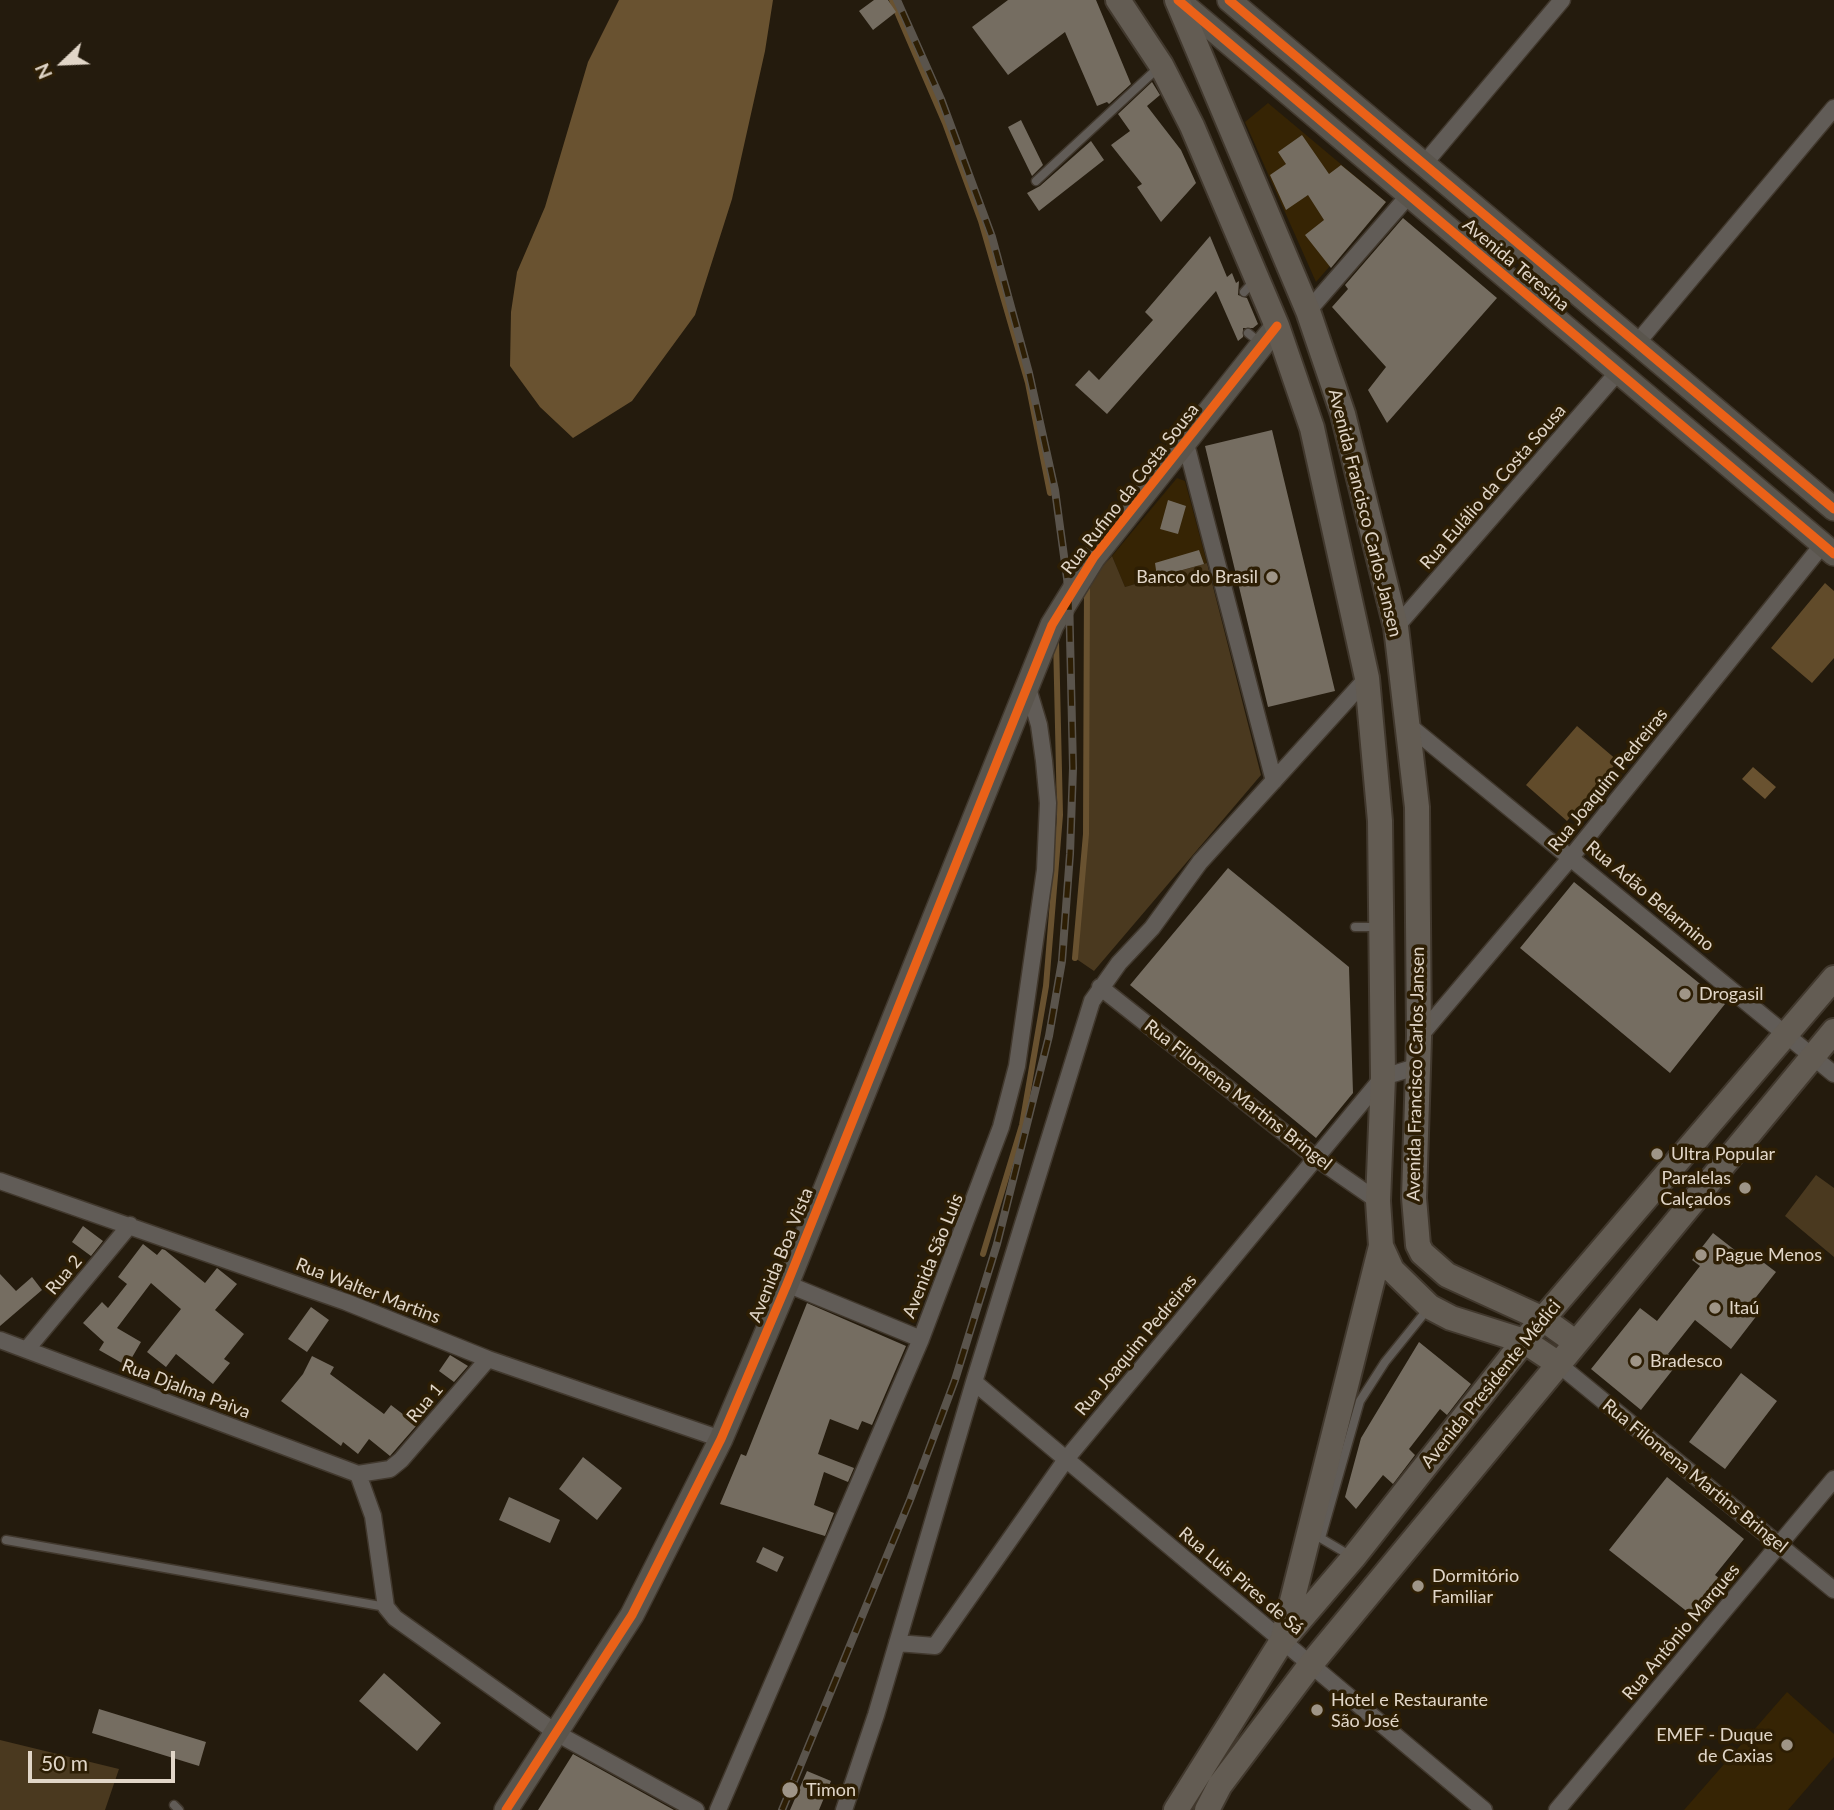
<!DOCTYPE html>
<html>
<head>
<meta charset="utf-8">
<style>
	body { margin:0 }
	#map { position:relative; width:1834px; height:1810px; overflow:hidden; background:#241b0d; font-family:Lato,sans-serif }
	canvas { display:block }
	.north { position:absolute; left:28px; top:28px; width:70px; height:70px; -webkit-text-stroke:5px #2d1e04; paint-order:stroke; rotate:247deg; font-size:19px; font-weight:700; line-height:28px; text-align:center; color:#e1d6c8 }
	.north::after { content:''; display:block; margin:auto; width:24px; height:32px; background:#e1d6c8; clip-path:polygon(50% 0,100% 100%,50% 72%,0 100%) }
	.scale { position:absolute; left:28px; top:1751px; width:147px; height:32px; box-sizing:border-box; border:4px solid #e1d6c8; border-top:0; padding-left:9px; font-size:21px; line-height:24px; white-space:nowrap; color:#e1d6c8; -webkit-text-stroke:5px #2d1e04; paint-order:stroke }
</style>
</head>
<body>
<div id="map">
<canvas width="1834" height="1810"></canvas>
<div class="north">N</div>
<div class="scale">50 m</div>
</div>
<script>
const g = document.querySelector('canvas').getContext('2d');
g.lineJoin = 'round';
function fillPath(path, color) {
  g.fillStyle = color;
  g.fill(path, 'evenodd');
}
function shape(rows) {
  const path = new Path2D();
  for (const r of rows) {
    path.moveTo(r[0], r[1]);
    for (let i = 2; i < r.length; i += 2) path.lineTo(r[i], r[i + 1]);
  }
  return path;
}
function trace(path, color, width, dash) {
  g.strokeStyle = color;
  g.lineWidth = width;
  g.lineCap = dash ? 'butt' : 'round';
  g.setLineDash(dash || []);
  g.stroke(path);
}
function label(font, color, halo, rows, align = 'center') {
  g.font = font + ' Lato,sans-serif';
  g.lineWidth = 7;
  g.setLineDash([]);
  g.textBaseline = 'middle';
  g.strokeStyle = halo;
  g.fillStyle = color;
  for (const [text, x, y, turn = 0] of rows) {
    g.save();
    g.translate(x, y);
    g.rotate((+turn || 0) * Math.PI / 180);
    g.textAlign = isNaN(turn) ? turn : align;
    if (halo) g.strokeText(text, 0, 0);
    g.fillText(text, 0, 0);
    g.restore();
  }
}
fillPath(shape([
	[1268,103,1386,202,1316,282,1245,122],
	[1177,478,1185,481,1207,563,1125,587,1112,556],
	[1787,1692,1834,1734,1834,1757,1788,1810,1684,1810]
]), '#362404');
fillPath(shape([
	[1112,556,1125,587,1207,563,1261,775,1094,971,1075,958,1086,834,1087,583],
	[1816,1175,1834,1188,1834,1257,1785,1216],
	[0,1740,119,1769,105,1810,0,1810]
]), '#4a391f');
fillPath(shape([
	[1825,583,1834,591,1834,658,1812,683,1771,648],
	[1577,726,1618,761,1567,821,1526,785]
]), '#614b2a');
fillPath(shape([
	[619,0,773,0,765,51,732,199,695,315,632,401,573,438,540,407,510,366,511,312,517,272,545,207,588,62],
	[1753,767,1776,787,1765,799,1742,779]
]), '#695230');
trace(shape([
	[892,0,945,123,981,221,1028,383,1050,493],
	[1075,958,1086,834,1087,583],
	[983,1254,1022,1125,1046,986,1060,815,1056,639]
]), '#695230', 6);
fillPath(shape([
	[874,0,888,0,896,12,873,30,859,11],
	[1008,0,1096,0,1131,84,1109,104,1107,102,1097,106,1065,32,1008,75,972,27],
	[1152,82,1160,95,1147,106,1181,150,1196,183,1161,222,1137,187,1142,184,1111,145,1130,131,1118,114],
	[1021,120,1043,165,1032,176,1008,127],
	[1302,135,1329,174,1341,165,1386,202,1331,268,1305,235,1324,220,1308,195,1286,210,1270,175,1286,164,1278,152],
	[1091,141,1104,160,1039,211,1027,193,1040,186],
	[1403,218,1497,298,1387,423,1368,390,1386,367,1332,307,1348,289,1345,285],
	[1210,236,1227,277,1232,273,1236,283,1239,281,1238,295,1247,298,1258,324,1253,328,1243,328,1243,337,1238,341,1216,291,1107,414,1075,385,1089,370,1099,380,1153,320,1145,312],
	[1272,430,1335,691,1268,707,1205,446],
	[1168,500,1186,506,1178,534,1160,529],
	[1199,550,1204,564,1157,577,1155,563],
	[1228,868,1349,967,1353,1093,1316,1138,1130,985],
	[1574,882,1725,1004,1670,1073,1520,948],
	[83,1226,103,1241,91,1256,72,1242],
	[1713,1233,1750,1262,1755,1256,1776,1272,1749,1306,1758,1314,1731,1349,1695,1320,1668,1354,1678,1363,1641,1410,1591,1369,1640,1308,1657,1321,1700,1266,1692,1260],
	[143,1244,157,1255,162,1249,165,1250,205,1283,217,1268,237,1284,215,1310,244,1334,224,1359,230,1363,213,1384,176,1354,166,1367,147,1352,181,1309,151,1283,117,1328,141,1342,127,1366,99,1350,104,1342,83,1323,102,1302,108,1308,127,1284,118,1277],
	[0,1274,16,1291,32,1277,42,1290,0,1326],
	[807,1303,906,1346,872,1425,862,1421,858,1430,830,1419,818,1454,854,1468,848,1482,824,1472,814,1505,834,1513,825,1536,720,1504,741,1454,746,1456],
	[311,1307,329,1320,307,1352,288,1339],
	[1419,1342,1471,1384,1447,1415,1440,1409,1409,1449,1415,1455,1393,1484,1383,1475,1356,1509,1345,1497,1361,1438],
	[450,1355,468,1366,454,1382,439,1371],
	[312,1356,334,1367,330,1374,384,1414,391,1405,417,1425,390,1456,369,1439,358,1454,343,1442,341,1446,281,1401,303,1374],
	[1741,1373,1777,1401,1725,1469,1689,1442],
	[583,1457,622,1488,597,1520,559,1489],
	[1667,1477,1744,1539,1715,1575,1728,1585,1699,1621,1609,1550],
	[509,1497,560,1520,550,1543,499,1520],
	[763,1547,784,1557,777,1572,756,1562],
	[384,1673,441,1723,417,1751,359,1701],
	[99,1709,206,1742,199,1766,92,1733],
	[573,1754,674,1810,538,1810],
	[807,1771,831,1781,819,1810,790,1810]
]), '#756d61');
const lane = shape([
	[1036,181,1159,67],
	[1244,292,1255,280],
	[1248,333,1262,344],
	[1355,927,1379,927],
	[1317,1536,1351,1556],
	[1321,1538,1360,1401,1385,1362,1427,1310],
	[6,1540,386,1607],
	[174,1805,179,1810]
]);
const street = shape([
	[1424,164,1562,0],
	[1308,311,1409,195],
	[1637,343,1834,108],
	[1186,444,1274,781],
	[1396,627,1618,372],
	[1407,724,1834,1074],
	[1100,987,1316,1158,1378,1201],
	[1419,1037,1572,856,1823,544],
	[0,1181,346,1302,488,1359,721,1439],
	[787,1284,921,1339],
	[0,1340,358,1474,390,1469,401,1460,488,1359],
	[27,1349,130,1225],
	[1557,1363,1834,1590],
	[974,1382,1484,1810],
	[358,1474,373,1516,386,1607,395,1618,558,1734,696,1810],
	[897,1643,935,1646,1067,1458,1383,1077,1416,1067],
	[718,1810,921,1339,1001,1127,1017,1066,1045,870,1048,803,1044,761,1039,725,1027,685],
	[844,1810,876,1715,974,1382,1092,1001,1119,963,1152,928,1200,862,1367,678],
	[1557,1810,1834,1479]
]);
const secondary = shape([
	[1178,0,1834,554],
	[1229,0,1834,509],
	[506,1810,632,1615,721,1439,787,1284,1052,625,1094,557,1277,326]
]);
const primary = shape([
	[1118,0,1161,65,1192,126,1277,326,1312,428,1367,678,1380,821,1383,1077,1378,1201,1381,1246,1282,1641],
	[1177,0,1308,311,1343,414,1396,627,1417,807,1419,1037,1414,1198,1418,1245,1422,1253,1447,1275,1543,1319,1575,1342],
	[1381,1246,1392,1270,1430,1307,1451,1318,1524,1341,1557,1363],
	[1176,1810,1282,1641,1353,1558,1524,1341,1834,978],
	[1207,1810,1220,1785,1311,1664,1834,1031]
]);
trace(lane, '#41382d', 11);
trace(street, '#41382d', 19);
trace(secondary, '#41382d', 26);
trace(primary, '#41382d', 28);
trace(lane, '#615c57', 8);
trace(street, '#615c57', 16);
trace(secondary, '#5a554d', 23);
trace(primary, '#635c53', 24);
const rail = shape([
	[782,1810,910,1500,955,1380,997,1244,1049,1036,1062,961,1070,854,1073,768,1069,593,1055,490,1029,373,992,237,941,99,897,0]
]);
trace(rail, '#5a544c', 8);
trace(rail, '#2d1e04', 5, [16]);
trace(shape([
	[1178,0,1834,554],
	[1229,0,1834,509],
	[506,1810,632,1615,721,1439,787,1284,1052,625,1094,557,1277,326]
]), '#ea6118', 9);
for (const [x, y, r, color] of [
	[1272,577,7,"#9f9587"],
	[1685,994,7,"#9f9587"],
	[1657,1154,7,"#9f9587"],
	[1745,1188,7,"#9f9587"],
	[1701,1255,7,"#9f9587"],
	[1715,1308,7,"#9f9587"],
	[1636,1361,7,"#9f9587"],
	[1418,1586,7,"#9f9587"],
	[1317,1710,7,"#9f9587"],
	[1787,1745,7,"#9f9587"],
	[790,1790,9,"#9f9587"]
]) {
  const dot = new Path2D();
  dot.arc(x, y, r, 0, 2 * Math.PI);
  g.fillStyle = color;
  g.fill(dot);
  trace(dot, '#2d1e04', 2.5);
}
label('18px', '#e1d6c8', '#2d1e04', [
	["Avenida Teresina",1516,265,40],
	["Rua Eulálio da Costa Sousa",1493,487,-49],
	["Rua Rufino da Costa Sousa",1130,489,-52],
	["Avenida Francisco Carlos Jansen",1365,513,76],
	["Rua Joaquim Pedreiras",1608,780,-51],
	["Rua Adão Belarmino",1650,896,40],
	["Avenida Francisco Carlos Jansen",1416,1074,-89],
	["Rua Filomena Martins Bringel",1238,1095,38],
	["Avenida Boa Vista",781,1255,-68],
	["Avenida São Luis",933,1256,-68],
	["Rua 2",64,1275,-50],
	["Rua Walter Martins",368,1291,21],
	["Rua Joaquim Pedreiras",1136,1345,-50],
	["Avenida Presidente Médici",1491,1384,-51],
	["Rua Djalma Paiva",186,1389,21],
	["Rua 1",425,1403,-50],
	["Rua Filomena Martins Bringel",1695,1476,39],
	["Rua Luis Pires de Sá",1241,1581,40],
	["Rua Antônio Marques",1681,1632,-50]
]);
label('18px', '#e1d6c8', '#2d1e04', [
	["Banco do Brasil",1258,577,"right"],
	["Drogasil",1699,994],
	["Ultra Popular",1671,1154],
	["Paralelas",1731,1178,"right"],
	["Calçados",1731,1199,"right"],
	["Pague Menos",1715,1255],
	["Itaú",1729,1308],
	["Bradesco",1650,1361],
	["Dormitório",1432,1576],
	["Familiar",1432,1597],
	["Hotel e Restaurante",1331,1700],
	["São José",1331,1721],
	["EMEF - Duque",1773,1735,"right"],
	["de Caxias",1773,1756,"right"],
	["Timon",806,1790]
], 'left');
</script>
</body>
</html>
